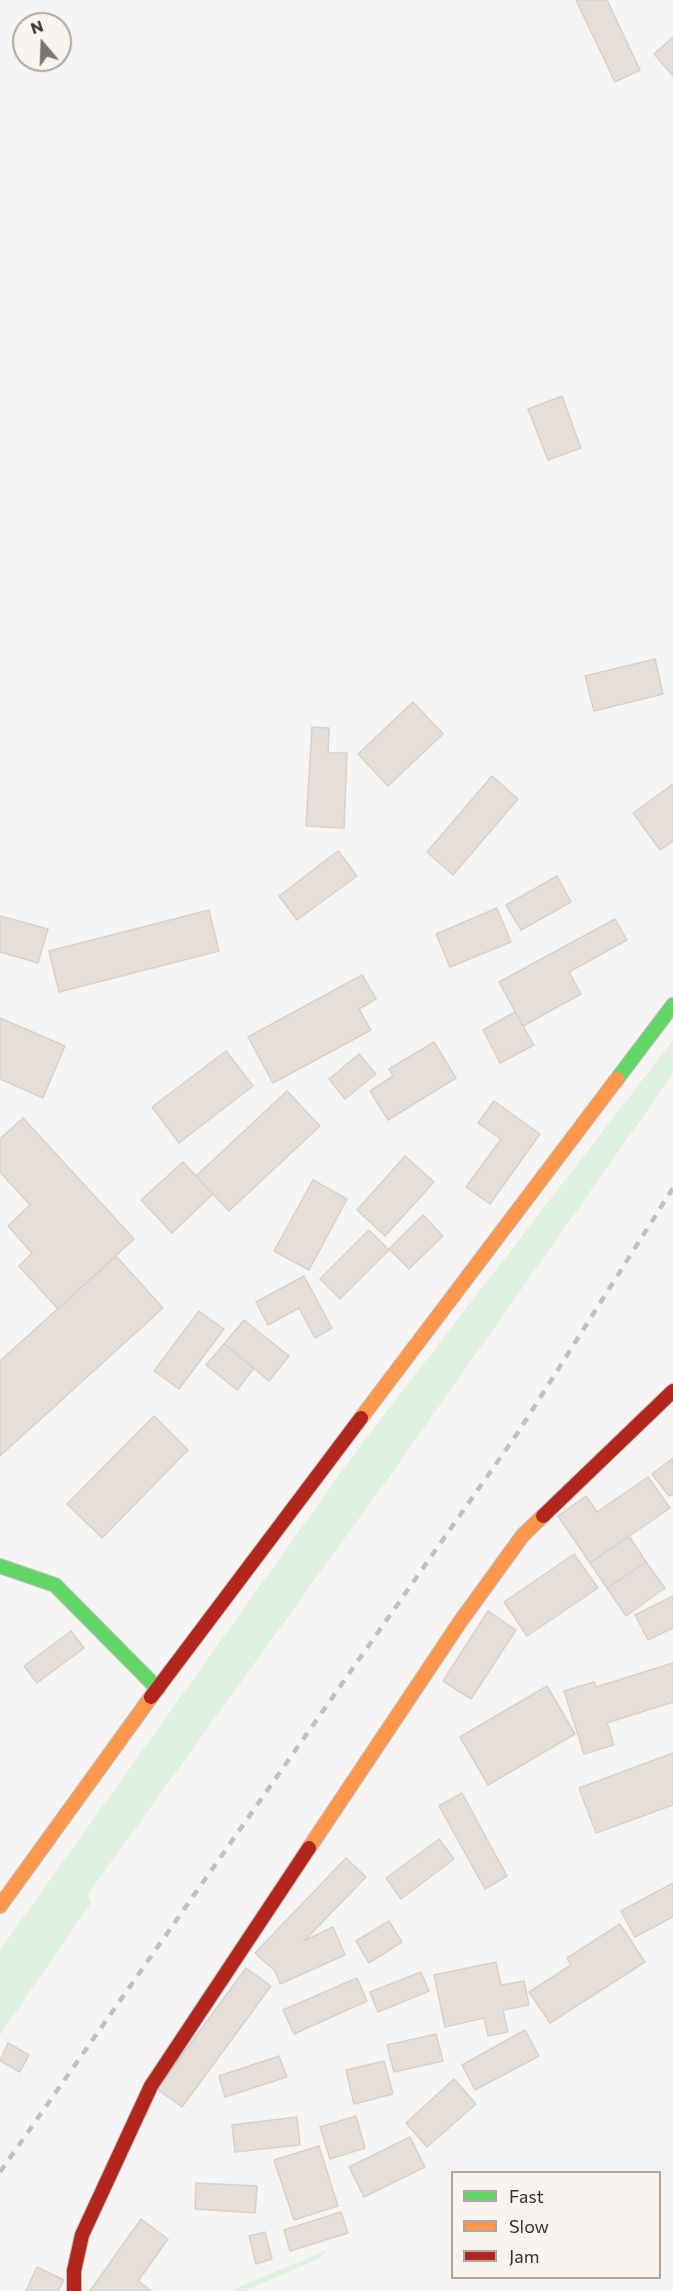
<!DOCTYPE html>
<html>
<head>
<meta charset="utf-8">
<style>
	body { margin:0 }
	#map { position:relative; width:673px; height:2291px; overflow:hidden; background:#f7f5f3; font-family:Commissioner,sans-serif }
	canvas { display:block }
	.legend { position:absolute; left:451px; top:2171px; width:210px; height:108px; box-sizing:border-box; background:#f8f4f2; border:2px solid #a9a6a4; margin:0; padding:8px 10px; list-style:none; font-size:18px; color:#323130 }
	.legend li { display:flex; align-items:center; gap:12px; height:30px }
	.legend b { width:30px; border:2px solid #a9a6a4 }
	.north { position:absolute; left:12px; top:12px; width:60px; height:60px; box-sizing:border-box; background:#f8f4f2; border:2px solid #a9a6a4; border-radius:50%; rotate:341deg; font-size:16px; font-weight:700; line-height:24px; text-align:center; color:#323130 }
	.north::after { content:''; display:block; margin:auto; width:21px; height:27px; background:#777674; clip-path:polygon(50% 0,100% 100%,50% 72%,0 100%) }
</style>
</head>
<body>
<div id="map">
<canvas width="673" height="2291"></canvas>
<ul class="legend">
<li><b style="height:8px;background:#63d668"></b>Fast</li>
<li><b style="height:8px;background:#ff974d"></b>Slow</li>
<li><b style="height:8px;background:#b3261e"></b>Jam</li>
</ul>
<div class="north">N</div>
</div>
<script>
const g = document.querySelector('canvas').getContext('2d');
g.lineJoin = 'round';
function fillPath(path, color) {
  g.fillStyle = color;
  g.fill(path, 'evenodd');
}
function shape(rows) {
  const path = new Path2D();
  for (const r of rows) {
    path.moveTo(r[0], r[1]);
    for (let i = 2; i < r.length; i += 2) path.lineTo(r[i], r[i + 1]);
  }
  return path;
}
function trace(path, color, width, dash) {
  g.strokeStyle = color;
  g.lineWidth = width;
  g.lineCap = dash ? 'butt' : 'round';
  g.setLineDash(dash || []);
  g.stroke(path);
}
fillPath(shape([
	[673,1040,673,1074,399,1463,88,1894,91,1903,0,2035,0,1950,357,1450],
	[327,2250,318,2259,245,2291,229,2291]
]), '#dff0e1');
const building = shape([
	[576,0,607,0,640,70,615,82,576,0],
	[673,37,673,76,654,54,673,37],
	[562,396,581,448,548,460,528,409,562,396],
	[655,659,663,694,594,711,585,676,655,659],
	[413,702,443,734,388,786,358,754,413,702],
	[312,727,329,728,328,753,347,753,344,828,306,826,312,727],
	[492,776,518,799,453,875,427,852,492,776],
	[673,784,673,841,660,850,633,813,673,784],
	[338,851,357,876,297,920,279,896,338,851],
	[557,876,571,902,521,930,506,905,557,876],
	[497,908,511,942,450,967,436,934,497,908],
	[209,910,219,951,59,992,49,951,209,910],
	[0,916,48,929,38,963,0,952,0,916],
	[615,919,627,940,569,972,581,994,523,1026,499,982,615,919],
	[362,975,376,999,359,1009,371,1030,273,1083,248,1037,362,975],
	[515,1012,534,1045,500,1063,483,1030,515,1012],
	[0,1018,65,1046,43,1098,0,1079,0,1018],
	[434,1042,456,1078,388,1120,370,1091,393,1076,389,1069,434,1042],
	[226,1051,253,1086,179,1143,152,1107,226,1051],
	[359,1054,376,1074,345,1099,329,1079,359,1054],
	[287,1091,320,1126,229,1211,196,1176,287,1091],
	[494,1101,540,1134,490,1204,466,1187,501,1139,478,1123,494,1101],
	[23,1118,134,1239,58,1309,19,1266,32,1253,8,1226,30,1205,0,1172,0,1139,23,1118],
	[405,1156,434,1182,385,1236,357,1210,405,1156],
	[183,1162,213,1194,172,1233,141,1200,183,1162],
	[313,1180,347,1199,309,1270,274,1251,313,1180],
	[423,1215,443,1236,409,1269,389,1249,423,1215],
	[369,1230,389,1250,340,1299,320,1279,369,1230],
	[116,1256,163,1308,0,1456,0,1361,116,1256],
	[304,1276,332,1328,315,1338,299,1308,268,1325,256,1302,304,1276],
	[199,1311,224,1329,179,1389,154,1371,199,1311],
	[244,1320,289,1356,269,1381,224,1344,244,1320],
	[224,1344,254,1368,237,1390,206,1365,224,1344],
	[154,1416,188,1450,102,1538,67,1504,154,1416],
	[673,1458,673,1494,669,1496,652,1474,673,1458],
	[648,1477,670,1508,590,1563,558,1516,586,1496,597,1512,648,1477],
	[629,1536,646,1562,607,1588,590,1563,629,1536],
	[574,1554,598,1588,527,1636,504,1602,574,1554],
	[646,1562,665,1588,626,1616,607,1588,646,1562],
	[673,1596,673,1628,648,1640,635,1615,673,1596],
	[488,1611,516,1630,471,1699,443,1681,488,1611],
	[71,1631,84,1648,37,1683,24,1666,71,1631],
	[673,1663,673,1702,607,1723,614,1745,584,1754,564,1691,594,1682,596,1687,673,1663],
	[547,1686,575,1734,488,1785,460,1737,547,1686],
	[673,1753,673,1805,596,1833,579,1788,673,1753],
	[462,1793,507,1876,485,1889,439,1806,462,1793],
	[439,1839,454,1859,401,1899,386,1878,439,1839],
	[346,1858,366,1877,304,1941,333,1927,345,1955,280,1984,275,1971,255,1953,346,1858],
	[673,1883,673,1917,635,1937,621,1911,673,1883],
	[389,1921,402,1942,369,1963,356,1941,389,1921],
	[620,1924,645,1962,550,2023,529,1992,571,1965,567,1958,620,1924],
	[496,1962,501,1985,524,1981,529,2005,503,2010,508,2032,488,2036,484,2018,445,2027,434,1975,496,1962],
	[246,1968,271,1986,182,2107,157,2089,246,1968],
	[421,1972,429,1991,378,2012,370,1992,421,1972],
	[357,1978,367,2001,294,2034,283,2010,357,1978],
	[525,2030,539,2056,475,2090,462,2065,525,2030],
	[436,2034,443,2061,394,2072,387,2045,436,2034],
	[8,2043,29,2055,20,2072,0,2061,8,2043],
	[279,2056,287,2077,225,2097,219,2076,279,2056],
	[384,2061,393,2094,354,2104,346,2070,384,2061],
	[454,2079,476,2104,427,2147,406,2123,454,2079],
	[356,2116,365,2148,330,2159,320,2127,356,2116],
	[297,2117,300,2145,235,2152,232,2125,297,2117],
	[410,2137,425,2167,364,2197,349,2167,410,2137],
	[319,2146,338,2206,294,2220,274,2160,319,2146],
	[196,2183,257,2186,255,2213,195,2209,196,2183],
	[341,2212,348,2233,290,2251,284,2230,341,2212],
	[141,2219,168,2239,138,2281,152,2291,90,2291,141,2219],
	[265,2232,272,2259,256,2264,249,2236,265,2232],
	[37,2267,64,2280,58,2291,26,2291,37,2267]
]);
fillPath(building, '#e6ded8');
trace(building, '#d3d2d0', 1.5);
const fast = shape([
	[617,1079,673,1005],
	[0,1566,55,1585,158,1689]
]);
const slow = shape([
	[361,1418,617,1079],
	[309,1848,460,1622,523,1535,543,1516],
	[0,1906,151,1697]
]);
const jam = shape([
	[543,1516,673,1391],
	[151,1697,361,1418],
	[74,2291,74,2271,82,2235,151,2086,309,1848]
]);
trace(fast, '#bfbdbd', 16);
trace(slow, '#bfbdbd', 16);
trace(jam, '#bfbdbd', 16);
trace(fast, '#63d668', 14);
trace(slow, '#ff974d', 14);
trace(jam, '#b3261e', 14);
trace(shape([
	[0,2172,519,1431,673,1188]
]), '#c1c0bf', 4.5, [8, 8]);
</script>
</body>
</html>
